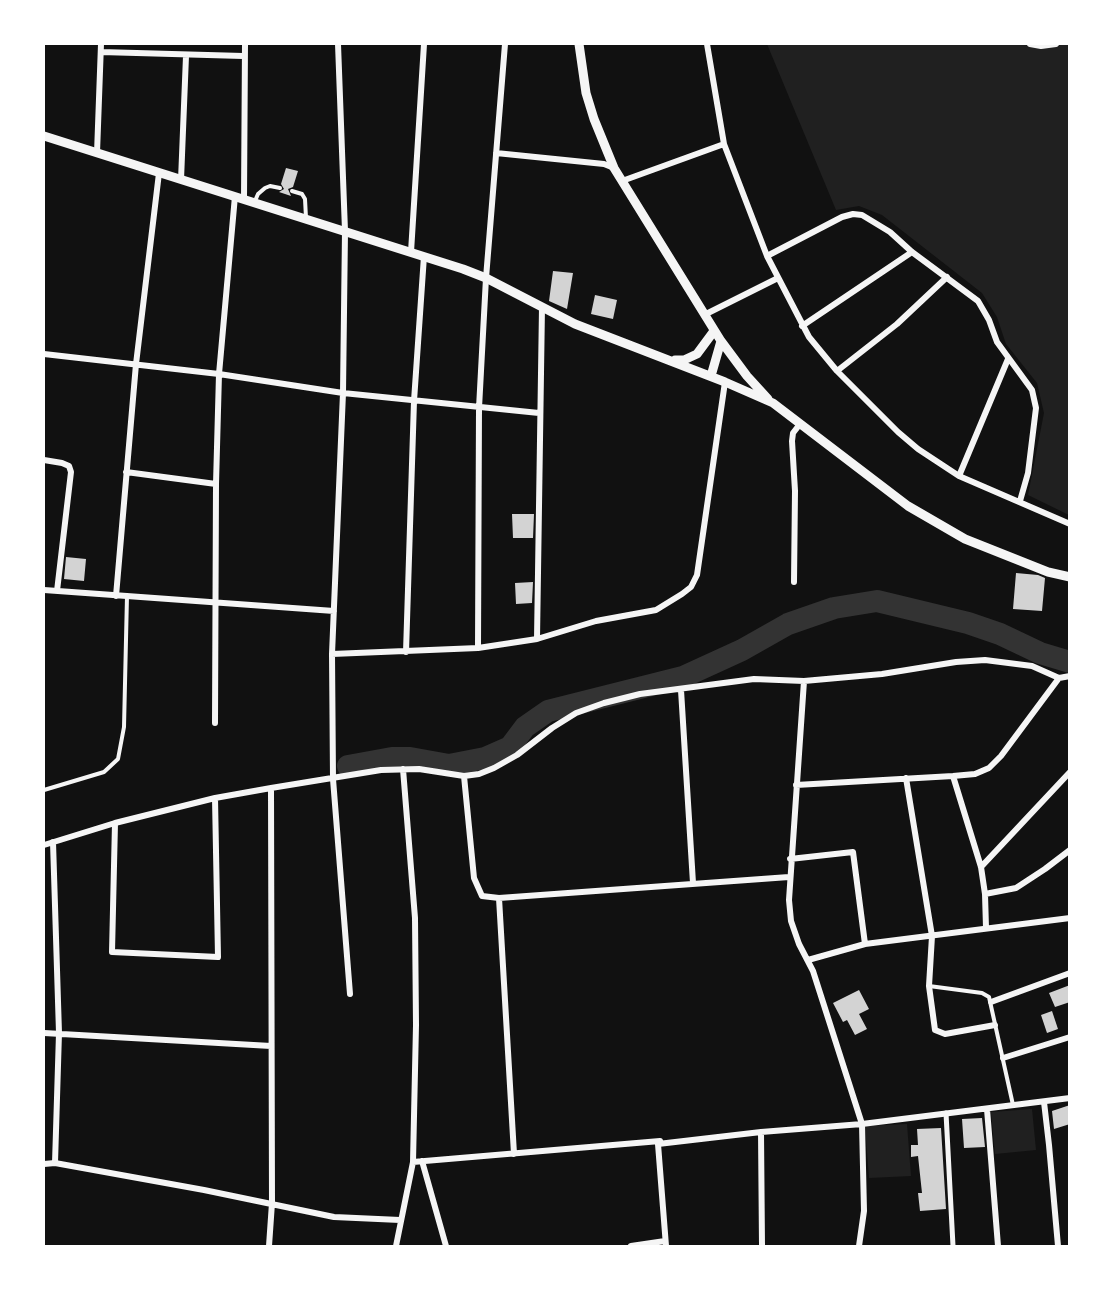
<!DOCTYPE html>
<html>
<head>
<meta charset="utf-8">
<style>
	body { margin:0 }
	#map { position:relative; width:1113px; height:1290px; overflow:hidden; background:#111; font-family:"Fira Sans",sans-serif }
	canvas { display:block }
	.frame { position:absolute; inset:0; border:45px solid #fff; pointer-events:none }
</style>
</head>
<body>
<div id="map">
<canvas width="1113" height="1290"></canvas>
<div class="frame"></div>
</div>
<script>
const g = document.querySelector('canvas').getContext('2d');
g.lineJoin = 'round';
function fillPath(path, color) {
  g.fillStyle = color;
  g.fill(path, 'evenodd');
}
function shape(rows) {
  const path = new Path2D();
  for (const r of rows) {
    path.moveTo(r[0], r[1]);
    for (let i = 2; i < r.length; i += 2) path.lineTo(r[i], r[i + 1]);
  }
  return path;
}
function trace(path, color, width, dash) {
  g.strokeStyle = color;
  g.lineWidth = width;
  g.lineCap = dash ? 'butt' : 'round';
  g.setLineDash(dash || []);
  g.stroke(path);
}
fillPath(shape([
	[767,44,1069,44,1069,515,1028,495,1044,413,1037,383,1006,344,997,317,982,293,882,215,859,206,836,210],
	[1032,1109,1036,1150,995,1154,991,1112],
	[907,1124,911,1176,869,1178,865,1126]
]), '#202020');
trace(shape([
	[348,766,392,758,410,758,449,765,485,758,510,747,525,727,548,711,683,677,742,650,788,624,834,608,877,601,968,623,1000,634,1040,653,1070,662]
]), '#333', 22);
fillPath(shape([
	[286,168,298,171,293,187,288,189,291,196,279,192,284,189,281,184],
	[553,271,573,273,567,309,549,301],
	[595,295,617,300,613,319,591,314],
	[512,514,534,514,533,538,513,538],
	[66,557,86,559,84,581,64,579],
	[1016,573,1038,575,1045,578,1042,611,1013,609],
	[533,582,532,603,516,604,515,583],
	[1070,985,1070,1002,1055,1007,1049,993],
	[859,990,869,1009,859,1014,867,1029,855,1035,847,1020,843,1022,833,1003],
	[1052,1011,1058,1029,1047,1033,1041,1015],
	[1070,1105,1070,1124,1054,1129,1052,1111],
	[982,1118,985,1147,964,1148,962,1119],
	[941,1128,946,1209,920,1211,918,1193,922,1193,918,1156,911,1157,911,1145,918,1145,917,1129]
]), '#d3d3d3');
trace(shape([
	[292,191,302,194,305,199,306,218],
	[255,201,258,194,265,188,270,186,280,188],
	[44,790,104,772,118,759,124,727,127,596],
	[929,986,982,993,989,997,1013,1105]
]), '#f5f5f5', 4);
trace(shape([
	[946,1113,953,1246]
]), '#f5f5f5', 5);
trace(shape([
	[338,44,345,231,343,393,332,654,333,779,350,994],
	[707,44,724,144,767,256,809,337,837,371,898,432,918,449,959,476,1070,524],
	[1030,44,1041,46,1056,44],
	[101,52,243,56],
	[97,153,101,44],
	[496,153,604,164,614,168],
	[181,180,186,56],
	[622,181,724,144],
	[244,199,245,44],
	[411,252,424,44],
	[767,256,842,217,853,214,862,215,890,232,912,252,978,301,989,320,997,342,1032,390,1036,408,1028,473,1020,501],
	[704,315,778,278],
	[802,326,912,252],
	[44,354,219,374,343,393,539,413],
	[837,371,897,324,947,277],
	[44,460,62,463,69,466,71,472,57,591],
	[126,472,216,484],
	[959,476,1008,359],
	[794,582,795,491,792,441,793,433,800,424],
	[44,590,334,611],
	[116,596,136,364,159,173],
	[537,639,542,307],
	[478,648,479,408,486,278,505,44],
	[406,652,414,401,424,256],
	[332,654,478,648,537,639,596,621,656,610,682,594,691,587,697,575,725,382],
	[1059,678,1070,676],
	[804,681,789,900,791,921,799,944,813,971,862,1124,864,1211,859,1246],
	[681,690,693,883],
	[215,723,216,484,219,374,235,196],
	[464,776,474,878,482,896,499,898,789,877],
	[953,776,981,867,985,894,986,928],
	[906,778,932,936,929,986,935,1030,945,1034,995,1025],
	[796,785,953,776,975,774,989,768,1001,756,1059,678],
	[115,823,112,952,218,957,215,798],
	[53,842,59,1033,55,1163],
	[44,845,115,823,215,798,271,788,381,770,419,769,464,776,479,774,494,768,517,755,552,728,576,713,604,703,640,694,754,679,804,681,882,674,956,662,985,660,1032,666,1059,678],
	[790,859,853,852,865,944],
	[981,867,1070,772],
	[985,894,1016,888,1045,869,1070,850],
	[499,898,514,1154],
	[808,960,865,944,1070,918],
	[991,1002,1070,973],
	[44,1033,271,1046],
	[1003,1058,1070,1037],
	[1044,1102,1049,1145,1058,1246],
	[987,1109,998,1246],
	[761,1132,762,1246],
	[658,1144,666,1246],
	[422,1161,446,1246],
	[413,1162,660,1141,658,1144,761,1132,862,1124,1070,1098],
	[44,1164,55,1163,204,1190,334,1217,400,1220],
	[269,1246,272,1203,271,788],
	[396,1246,413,1162,416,1025,415,918,403,769],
	[631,1246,665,1241]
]), '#f5f5f5', 6);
trace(shape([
	[579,44,586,93,594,119,614,168,721,341,747,376,768,399],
	[44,136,463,269,486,278,575,324,725,382,773,403,908,506,965,539,1048,572,1070,577],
	[675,360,684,360,697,354,714,331],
	[711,376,721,341]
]), '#f5f5f5', 9);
</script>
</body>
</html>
